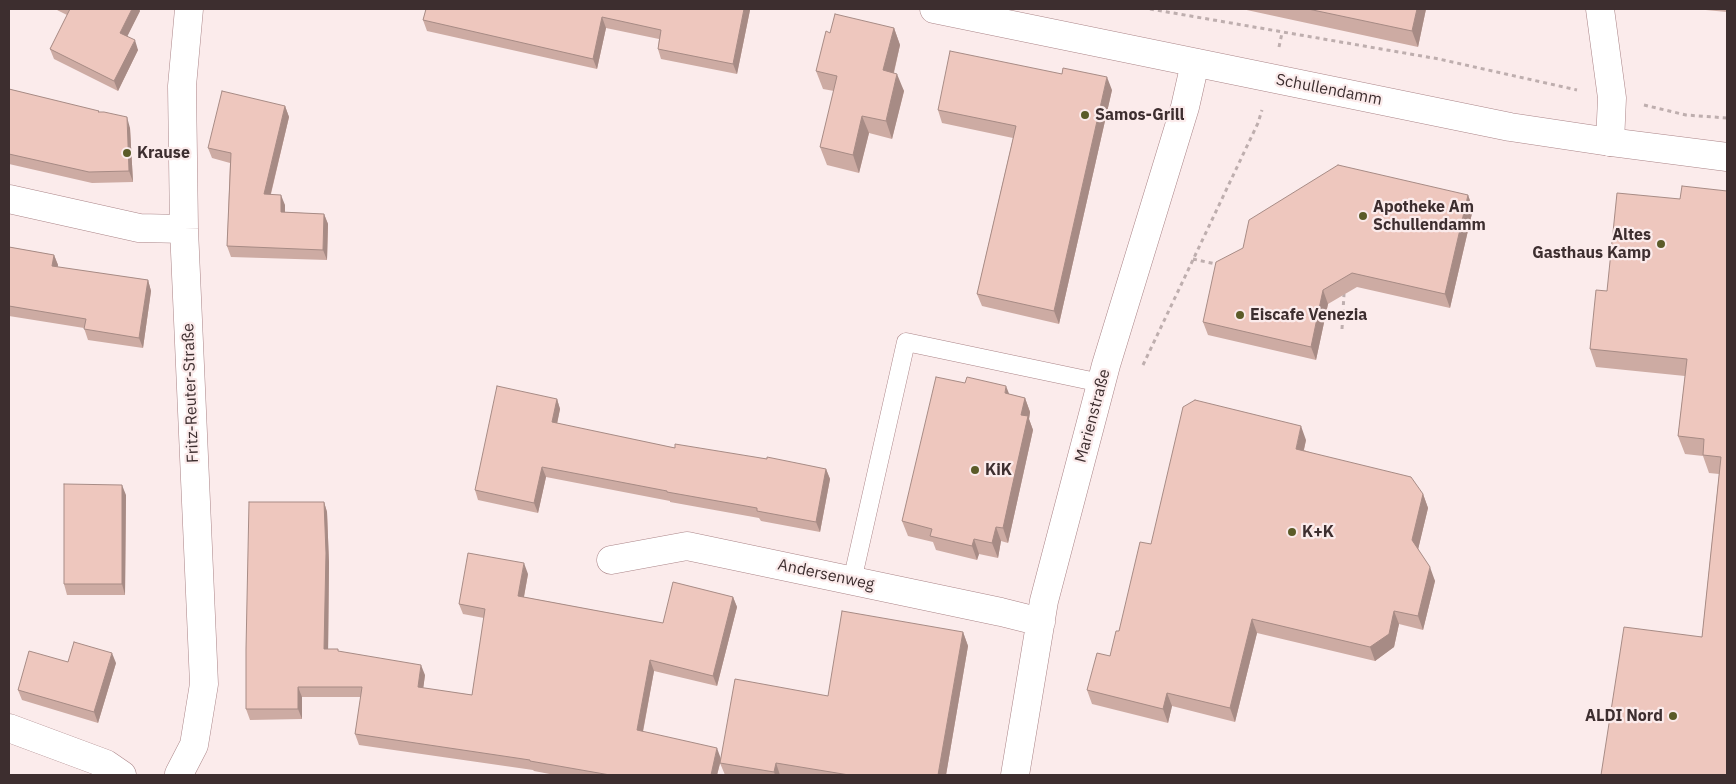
<!DOCTYPE html>
<html>
<head>
<meta charset="utf-8">
<style>
	body { margin:0 }
	#map { position:relative; width:1736px; height:784px; overflow:hidden; background:#fbebeb; font-family:"IBM Plex Sans",sans-serif }
	canvas { display:block }
	.frame { position:absolute; inset:0; border:10px solid #3d2e2f; pointer-events:none }
</style>
</head>
<body>
<div id="map">
<canvas width="1736" height="784"></canvas>
<div class="frame"></div>
</div>
<script>
const g = document.querySelector('canvas').getContext('2d');
g.lineJoin = 'round';
function shape(rows) {
  const path = new Path2D();
  for (const r of rows) {
    path.moveTo(r[0], r[1]);
    for (let i = 2; i < r.length; i += 2) path.lineTo(r[i], r[i + 1]);
  }
  return path;
}
function trace(path, color, width, dash) {
  g.strokeStyle = color;
  g.lineWidth = width;
  g.lineCap = dash ? 'butt' : 'round';
  g.setLineDash(dash || []);
  g.stroke(path);
}
function fillPath(path, color) {
  g.fillStyle = color;
  g.fill(path, 'evenodd');
}
function label(font, color, halo, rows, align = 'center') {
  g.font = font + ' "IBM Plex Sans",sans-serif';
  g.lineWidth = 4.5;
  g.setLineDash([]);
  g.textBaseline = 'middle';
  g.strokeStyle = halo;
  g.fillStyle = color;
  for (const [text, x, y, turn = 0] of rows) {
    g.save();
    g.translate(x, y);
    g.rotate((+turn || 0) * Math.PI / 180);
    g.textAlign = isNaN(turn) ? turn : align;
    if (halo) g.strokeText(text, 0, 0);
    g.fillText(text, 0, 0);
    g.restore();
  }
}
const service = shape([
	[852,581,906,342,1101,383]
]);
const minor = shape([
	[1600,9,1612,98,1610,142],
	[9,199,139,228,184,229],
	[611,560,687,546,1001,612,1041,622],
	[9,728,106,764,122,775],
	[179,774,194,745,204,684,184,229,182,86,189,9],
	[1015,775,1044,601,1106,365,1185,107,1195,63]
]);
const secondary = shape([
	[934,9,1510,127,1610,142,1727,157]
]);
trace(service, '#ab8588', 19);
trace(minor, '#ab8588', 29);
trace(secondary, '#ab8588', 29);
trace(shape([
	[1150,9,1439,59,1577,90],
	[1279,47,1282,33],
	[1644,105,1686,115,1727,118],
	[1193,259,1220,265],
	[1342,329,1344,294],
	[1143,365,1258,123,1262,110]
]), '#beaeae', 3, [4, 4]);
trace(service, '#fff', 18);
trace(minor, '#fff', 28);
trace(secondary, '#fff', 28);
fillPath(shape([
	[56,9,139,9,140,11,127,36,138,50,118,91,54,59,50,49,67,15,57,10],
	[426,9,749,9,750,10,737,74,661,59,658,49,659,39,606,28,597,69,427,31,423,20],
	[1242,9,1426,9,1418,47],
	[1695,9,1727,9,1727,12],
	[894,28,900,45,894,73,904,91,892,139,869,133,859,173,827,165,820,147,834,91,823,89,816,71,830,33],
	[9,89,100,112,130,128,133,182,92,183,9,164],
	[1112,90,1059,324,982,306,977,294,1013,138,942,123,938,110],
	[285,106,289,117,271,194,285,205,285,212,324,214,328,224,327,260,231,257,227,246,230,163,212,158,208,148],
	[1727,191,1727,775,1702,637,1719,474,1709,473,1703,456,1685,454,1678,436,1685,376,1596,367,1590,349,1607,291],
	[1468,195,1473,209,1450,308,1357,287,1328,304,1316,360,1208,335,1203,322],
	[9,247,54,255,58,265,57,267,148,280,151,291,143,348,88,340,84,328,9,316],
	[1009,394,1025,398,1030,412,1029,419,1033,430,1008,543,1001,541,998,558,979,554,977,560,936,550,933,542,908,536,902,521],
	[557,399,560,409,557,424,675,448,767,459,826,469,830,479,820,532,761,521,759,518,670,502,670,501,546,477,538,513,478,500,475,490],
	[1306,440,1304,450,1423,494,1428,508,1418,549,1435,581,1423,630,1399,624,1394,647,1375,661,1257,633,1235,722,1172,706,1168,723,1092,704,1087,690,1110,656,1151,544],
	[126,495,125,595,67,595,64,584],
	[324,502,327,512,329,563,328,649,425,675,423,688,472,695,484,618,463,614,459,604,528,574,524,597,663,623,733,597,737,607,717,686,654,671,643,732,721,759,828,696,963,632,968,646,946,775,725,775,720,763,721,760,717,775,555,775,534,771,533,770,359,745,355,734,361,697,302,697,302,719,250,720,246,709],
	[68,662,116,663,98,723,22,700,18,690]
]), '#cdaba3');
fillPath(shape([
	[132,9,139,9,140,11,124,43,120,33],
	[744,9,749,9,750,10,737,74,733,64],
	[1417,9,1426,9,1418,47,1412,31],
	[602,17,606,28,597,69,593,59],
	[894,28,900,45,890,88,883,70],
	[135,40,138,50,118,91,114,81],
	[897,74,904,91,892,139,886,121],
	[1107,77,1112,90,1059,324,1054,311],
	[285,106,289,117,268,205,264,194],
	[862,116,869,133,859,173,853,155],
	[127,117,130,128,133,182,129,171],
	[281,195,285,205,285,223,281,212],
	[1468,195,1473,209,1450,308,1445,294],
	[324,214,328,224,327,260,323,250],
	[54,255,58,265,56,277,52,266],
	[148,280,151,291,143,348,139,338],
	[1323,290,1328,304,1316,360,1311,347],
	[1006,386,1012,401,1005,393],
	[1025,398,1030,412,1029,419,1033,430,1008,543,1003,528,1021,415],
	[557,399,560,409,555,433,552,422],
	[1301,426,1306,440,1301,462,1296,449],
	[542,467,546,477,538,513,534,503],
	[826,469,830,479,820,532,816,522],
	[122,485,126,495,125,595,122,584],
	[1423,494,1428,508,1417,554,1412,540],
	[324,502,327,512,329,563,328,659,324,649],
	[996,527,1001,541,998,558,992,543],
	[974,539,979,554,977,560,972,546],
	[524,563,528,574,522,607,518,596],
	[1430,567,1435,581,1423,630,1418,616],
	[733,597,737,607,717,686,713,676],
	[1394,611,1399,624,1394,647,1375,661,1370,647],
	[1252,619,1257,633,1235,722,1230,708],
	[963,632,968,646,946,775,938,775],
	[112,653,116,663,98,723,94,712],
	[650,660,654,671,641,741,637,730],
	[421,665,425,675,422,698,418,687],
	[298,687,302,697,302,719,298,709],
	[1167,693,1172,706,1168,723,1163,709],
	[717,748,721,759,717,775,711,775],
	[776,763,780,775,775,775,774,772]
]), '#a78b85');
const building = shape([
	[70,9,132,9,120,33,135,40,114,81,50,49,70,9],
	[426,9,744,9,733,64,658,49,661,30,602,17,593,59,423,20,426,9],
	[1308,9,1417,9,1412,31,1308,9],
	[835,14,894,28,883,70,897,74,886,121,862,116,853,155,820,147,837,76,816,71,826,31,830,33,835,14],
	[950,51,1062,74,1063,68,1107,77,1054,311,977,294,1016,126,938,110,950,51],
	[9,89,99,111,98,112,104,112,127,117,129,171,89,172,9,154,9,89],
	[222,91,285,106,264,194,281,195,281,212,324,214,323,250,227,246,231,153,208,148,222,91],
	[1338,165,1468,195,1445,294,1352,273,1323,290,1311,347,1203,322,1216,262,1243,248,1249,220,1338,165],
	[1682,186,1727,191,1727,775,1601,775,1624,627,1702,637,1721,457,1703,455,1704,439,1678,436,1687,359,1590,349,1596,290,1607,291,1617,193,1680,199,1682,186],
	[9,247,54,255,52,266,148,280,139,338,84,329,86,319,9,306,9,247],
	[936,377,965,383,967,377,1006,386,1005,393,1025,398,1021,415,1028,416,1012,487,1003,528,996,527,992,543,974,539,972,546,930,536,932,529,902,521,936,377],
	[497,386,557,399,552,422,675,448,675,444,767,459,767,457,826,469,816,522,757,511,757,508,667,492,667,491,542,467,534,503,475,490,497,386],
	[1195,400,1301,426,1296,449,1411,477,1423,494,1412,540,1430,567,1418,616,1394,611,1389,634,1370,647,1252,619,1230,708,1167,693,1163,709,1087,690,1097,653,1110,656,1116,631,1119,631,1140,542,1151,544,1183,407,1195,400],
	[64,484,122,485,122,584,64,584,64,484],
	[249,502,324,502,326,553,324,649,338,649,338,651,421,665,418,687,472,695,485,609,459,604,468,553,524,563,518,596,663,623,673,582,733,597,713,676,650,660,637,730,717,748,711,775,610,775,530,761,530,760,355,734,362,687,298,687,298,709,246,709,246,649,249,502],
	[842,611,963,632,938,775,849,775,776,763,774,772,720,763,735,679,828,696,842,611],
	[74,642,112,653,94,712,18,690,29,651,68,662,74,642]
]);
fillPath(building, '#eec7be');
trace(building, '#a78b85', 1);
for (const [x, y, r, color] of [
	[1085,115,5,"#5b5b28"],
	[127,153,5,"#5b5b28"],
	[1363,216,5,"#5b5b28"],
	[1661,244,5,"#5b5b28"],
	[1240,315,5,"#5b5b28"],
	[975,470,5,"#5b5b28"],
	[1292,532,5,"#5b5b28"],
	[1673,716,5,"#5b5b28"]
]) {
  const dot = new Path2D();
  dot.arc(x, y, r, 0, 2 * Math.PI);
  g.fillStyle = color;
  g.fill(dot);
  trace(dot, '#fbebeb', 2);
}
label('16px', '#3d2e2f', '#fbebeb', [
	["Schullendamm",1329,90,11],
	["Fritz-Reuter-Straße",191,393,-92],
	["Marienstraße",1093,416,-75],
	["Andersenweg",826,575,12]
]);
label('bold 16px', '#3d2e2f', '#fbebeb', [
	["Samos-Grill",1095,115],
	["Krause",137,153],
	["Apotheke Am",1373,207],
	["Schullendamm",1373,225],
	["Altes",1651,235,"right"],
	["Gasthaus Kamp",1651,253,"right"],
	["Eiscafe Venezia",1250,315],
	["KiK",985,470],
	["K+K",1302,532],
	["ALDI Nord",1663,716,"right"]
], 'left');
</script>
</body>
</html>
